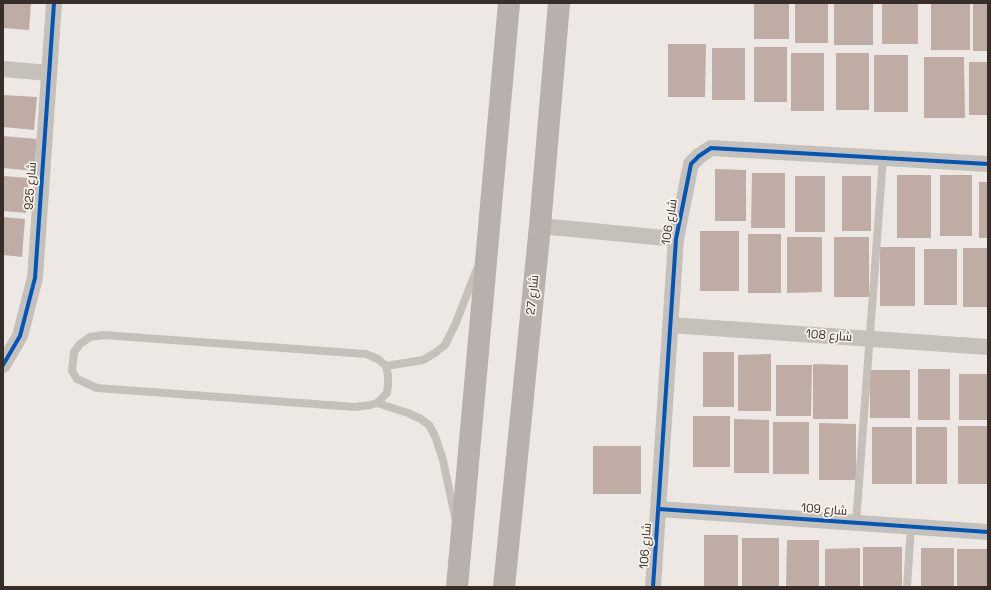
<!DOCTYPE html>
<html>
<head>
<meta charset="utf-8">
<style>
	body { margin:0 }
	#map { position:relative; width:991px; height:590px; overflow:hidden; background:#ede8e3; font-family:"Space Grotesk",sans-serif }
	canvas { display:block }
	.frame { position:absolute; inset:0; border:4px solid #372e2a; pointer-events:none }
</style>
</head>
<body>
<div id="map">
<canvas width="991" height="590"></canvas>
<div class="frame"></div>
</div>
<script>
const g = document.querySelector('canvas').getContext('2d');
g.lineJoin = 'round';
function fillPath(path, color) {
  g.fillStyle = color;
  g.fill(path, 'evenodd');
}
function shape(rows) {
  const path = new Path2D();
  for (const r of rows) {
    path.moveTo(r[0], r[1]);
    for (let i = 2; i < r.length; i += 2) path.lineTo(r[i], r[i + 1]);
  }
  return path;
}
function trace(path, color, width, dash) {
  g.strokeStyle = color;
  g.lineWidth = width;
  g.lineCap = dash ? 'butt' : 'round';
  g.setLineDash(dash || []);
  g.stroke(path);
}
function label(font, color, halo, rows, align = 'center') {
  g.font = font + ' "Space Grotesk",Cairo,sans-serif';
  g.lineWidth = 3.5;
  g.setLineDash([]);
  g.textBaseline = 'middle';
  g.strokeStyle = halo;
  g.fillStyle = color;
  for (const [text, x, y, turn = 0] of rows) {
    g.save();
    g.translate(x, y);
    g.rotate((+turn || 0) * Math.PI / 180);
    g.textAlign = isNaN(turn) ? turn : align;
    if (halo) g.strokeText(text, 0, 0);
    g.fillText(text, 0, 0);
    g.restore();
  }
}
fillPath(shape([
	[3,3,31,3,29,30,3,28],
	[754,3,789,3,789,39,754,39],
	[795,3,828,3,828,43,795,43],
	[834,3,873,3,873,45,834,45],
	[882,3,918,3,918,44,882,44],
	[931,3,970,3,970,50,931,50],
	[973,3,988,3,988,51,973,51],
	[668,44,706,44,705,97,668,97],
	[754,47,787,47,787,102,754,102],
	[712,48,745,48,745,100,712,100],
	[791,53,824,53,824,111,791,111],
	[836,53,869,53,869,110,836,110],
	[874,55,908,55,908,112,874,112],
	[924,57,964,57,965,118,924,118],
	[969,62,988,62,988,115,969,115],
	[3,95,37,97,34,130,3,127],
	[3,136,37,139,34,171,3,168],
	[715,169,746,170,746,221,715,221],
	[752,173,785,173,785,228,751,228],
	[897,175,931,175,931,238,897,238],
	[940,175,972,175,972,236,940,236],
	[3,176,29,178,26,213,3,211],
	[795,176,825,176,825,232,795,232],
	[842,176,871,176,871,231,842,231],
	[979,182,988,182,988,238,979,238],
	[3,217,25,219,22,257,3,255],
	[700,231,739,231,739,291,700,291],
	[748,234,781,234,781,293,748,293],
	[787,237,822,237,822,292,787,293],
	[834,237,869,237,869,297,834,297],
	[880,247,915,247,915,306,880,306],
	[963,248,988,248,988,307,963,307],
	[924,249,957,249,957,305,924,305],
	[703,352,734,352,734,407,703,407],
	[771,354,771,411,738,411,738,355],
	[813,364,848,365,848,419,813,419],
	[776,365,812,365,811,416,776,416],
	[918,369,950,369,950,420,918,420],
	[870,370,910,370,910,418,870,418],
	[959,374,988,374,988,420,959,420],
	[693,416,730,416,730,467,693,467],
	[734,419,769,420,769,473,734,473],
	[773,422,809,422,809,474,773,474],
	[819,423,856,424,856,480,819,480],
	[958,426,988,426,988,484,958,484],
	[872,427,912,427,912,484,872,484],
	[916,427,947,427,947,484,916,484],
	[593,446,641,446,641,494,593,494],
	[704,535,738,535,738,587,704,587],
	[742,538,779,538,779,587,742,587],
	[787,540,819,540,819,587,786,587],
	[863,547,902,547,902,587,863,587],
	[860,548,860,587,825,587,825,549],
	[921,548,954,548,954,587,921,587],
	[957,549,988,549,988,587,957,587]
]), '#bfada5');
trace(shape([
	[103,335,366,354,378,359,386,366,388,375,388,385,387,393,377,403,370,405,355,407,97,388,77,379,72,371,73,361,74,352,80,344,90,337,103,335],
	[386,366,423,360,435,353,445,345,455,325,477,269],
	[377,403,408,413,421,419,429,425,435,436,443,460,455,517],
	[856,523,883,158],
	[907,587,911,526]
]), '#c6c0bb', 8);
trace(shape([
	[3,69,49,73],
	[540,226,676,239],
	[670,325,988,347],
	[3,365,20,336,35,278,54,3],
	[659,509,988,532],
	[653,587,676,239,691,164,699,156,711,148,988,164]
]), '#c6c0bb', 16);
trace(shape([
	[457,587,509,3],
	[504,587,540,226,559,3]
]), '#b7b0ac', 22);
trace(shape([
	[3,365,20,336,35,278,54,3],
	[659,509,988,532],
	[653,587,676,239,691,164,699,156,711,148,988,164]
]), '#0057b8', 4);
label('12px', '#372e2a', '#f9f2eb', [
	["شارع 925",31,186,-86],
	["شارع 106",670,222,-81],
	["شارع 27",533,295,-84],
	["شارع 108",829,336,4],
	["شارع 109",824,510,4],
	["شارع 106",646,546,-86]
]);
</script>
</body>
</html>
